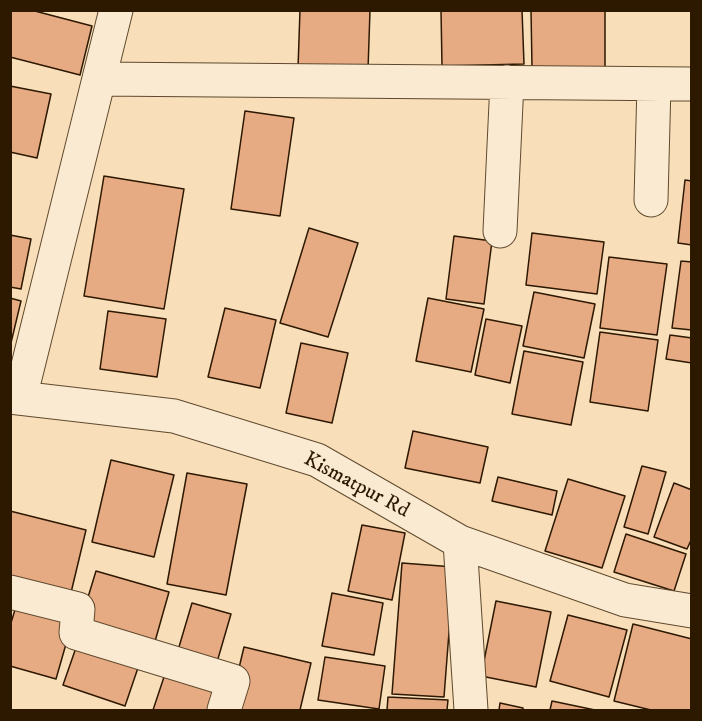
<!DOCTYPE html>
<html>
<head>
<meta charset="utf-8">
<style>
	body { margin:0 }
	#map { position:relative; width:702px; height:721px; overflow:hidden; background:#f8dfb9; font-family:"IM FELL DW Pica",serif }
	canvas { display:block }
	.frame { position:absolute; inset:0; border:12px solid #2d1800; pointer-events:none }
</style>
</head>
<body>
<div id="map">
<canvas width="702" height="721"></canvas>
<div class="frame"></div>
</div>
<script>
const g = document.querySelector('canvas').getContext('2d');
g.lineJoin = 'round';
function fillPath(path, color) {
  g.fillStyle = color;
  g.fill(path, 'evenodd');
}
function shape(rows) {
  const path = new Path2D();
  for (const r of rows) {
    path.moveTo(r[0], r[1]);
    for (let i = 2; i < r.length; i += 2) path.lineTo(r[i], r[i + 1]);
  }
  return path;
}
function trace(path, color, width, dash) {
  g.strokeStyle = color;
  g.lineWidth = width;
  g.lineCap = dash ? 'butt' : 'round';
  g.setLineDash(dash || []);
  g.stroke(path);
}
function label(font, color, halo, rows, align = 'center') {
  g.font = font + ' "IM FELL DW Pica",serif';
  g.lineWidth = 4.5;
  g.setLineDash([]);
  g.textBaseline = 'middle';
  g.strokeStyle = halo;
  g.fillStyle = color;
  for (const [text, x, y, turn = 0] of rows) {
    g.save();
    g.translate(x, y);
    g.rotate((+turn || 0) * Math.PI / 180);
    g.textAlign = isNaN(turn) ? turn : align;
    if (halo) g.strokeText(text, 0, 0);
    g.fillText(text, 0, 0);
    g.restore();
  }
}
const building = shape([
	[10,10,31,10,92,26,80,75,10,57,10,10],
	[300,10,370,10,368,70,298,68,300,10],
	[441,10,522,10,524,64,442,66,441,10],
	[531,10,605,10,605,67,532,67,531,10],
	[10,86,51,94,37,158,10,152,10,86],
	[245,111,294,118,280,216,231,209,245,111],
	[104,176,184,189,164,309,84,296,104,176],
	[685,180,692,181,692,245,678,243,685,180],
	[309,228,358,243,328,337,280,323,309,228],
	[532,233,604,242,597,294,526,285,532,233],
	[10,235,31,239,21,289,10,287,10,235],
	[454,236,492,241,484,304,446,299,454,236],
	[609,257,667,264,657,335,600,328,609,257],
	[681,261,692,262,692,330,672,328,681,261],
	[534,292,595,304,584,358,523,346,534,292],
	[10,298,21,301,10,347,10,298],
	[428,298,484,309,471,372,416,361,428,298],
	[225,308,276,320,260,388,208,377,225,308],
	[108,311,166,319,157,377,100,369,108,311],
	[486,319,522,326,510,383,475,375,486,319],
	[600,332,658,340,648,411,590,402,600,332],
	[670,335,692,338,692,363,666,359,670,335],
	[301,343,348,353,332,423,286,413,301,343],
	[524,351,583,362,571,425,512,414,524,351],
	[413,431,488,447,480,483,405,468,413,431],
	[111,460,174,475,154,557,92,542,111,460],
	[642,466,666,472,648,534,624,527,642,466],
	[187,473,247,484,226,595,167,584,187,473],
	[498,477,557,491,552,515,492,501,498,477],
	[568,479,625,496,602,568,545,551,568,479],
	[674,483,692,490,692,538,687,549,654,537,674,483],
	[10,511,86,530,69,601,10,587,10,511],
	[362,525,405,533,392,600,348,591,362,525],
	[626,534,686,554,674,591,614,572,626,534],
	[402,563,454,567,444,697,392,694,402,563],
	[96,571,169,592,152,652,78,630,96,571],
	[332,593,383,603,374,655,322,646,332,593],
	[18,600,74,616,56,679,10,666,10,626,18,600],
	[496,601,551,612,536,687,481,676,496,601],
	[192,603,231,614,215,669,176,657,192,603],
	[568,615,627,630,609,697,550,681,568,615],
	[633,624,692,639,692,710,651,710,614,701,633,624],
	[79,639,141,659,125,706,63,685,79,639],
	[244,647,311,663,300,710,229,710,244,647],
	[325,657,385,666,379,709,318,700,325,657],
	[168,665,227,685,218,710,153,710,168,665],
	[388,697,448,700,447,710,387,710,388,697],
	[552,701,595,710,550,710,552,701],
	[500,703,523,708,523,710,499,710,500,703]
]);
fillPath(building, '#e7ab84');
trace(building, '#2d1800', 1.5);
const minor = shape([
	[99,79,692,84],
	[651,200,654,84],
	[500,231,507,82],
	[10,397,174,416,317,460,460,542,625,600,692,611],
	[20,398,116,10],
	[460,542,471,710],
	[10,592,78,609,76,633,233,681,224,710]
]);
trace(minor, '#604a2e', 35);
trace(minor, '#faead2', 33);
label('21px', '#2d1800', '#faead2', [
	["Kismatpur Rd",356,486,28]
]);
</script>
</body>
</html>
